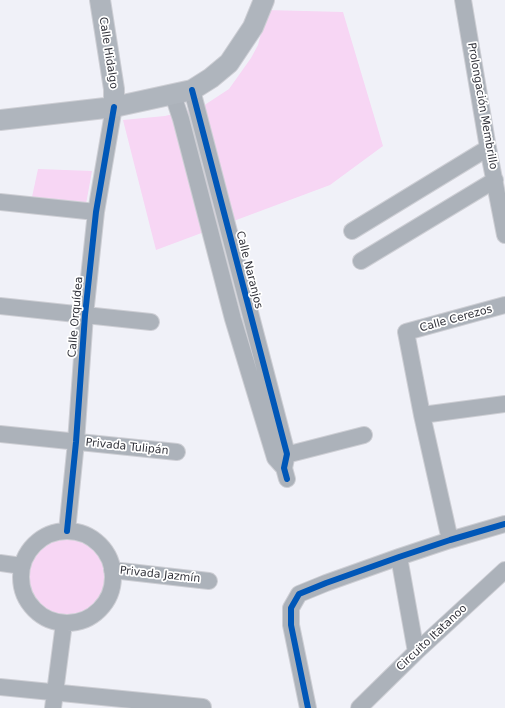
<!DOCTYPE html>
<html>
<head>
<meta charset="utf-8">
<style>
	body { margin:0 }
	canvas { display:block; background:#f0f1f8 }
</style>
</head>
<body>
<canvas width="505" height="708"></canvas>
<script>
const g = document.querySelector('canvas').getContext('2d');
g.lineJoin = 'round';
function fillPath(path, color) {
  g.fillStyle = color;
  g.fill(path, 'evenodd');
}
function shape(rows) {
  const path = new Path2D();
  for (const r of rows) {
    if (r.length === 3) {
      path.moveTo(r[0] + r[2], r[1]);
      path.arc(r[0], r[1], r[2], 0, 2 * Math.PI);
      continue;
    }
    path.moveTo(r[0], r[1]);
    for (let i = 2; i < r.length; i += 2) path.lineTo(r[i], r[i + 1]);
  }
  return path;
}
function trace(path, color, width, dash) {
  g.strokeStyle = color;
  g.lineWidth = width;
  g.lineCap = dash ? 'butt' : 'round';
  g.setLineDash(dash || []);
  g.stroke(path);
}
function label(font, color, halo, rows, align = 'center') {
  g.font = font + ' "DejaVu Sans",sans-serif';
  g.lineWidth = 3.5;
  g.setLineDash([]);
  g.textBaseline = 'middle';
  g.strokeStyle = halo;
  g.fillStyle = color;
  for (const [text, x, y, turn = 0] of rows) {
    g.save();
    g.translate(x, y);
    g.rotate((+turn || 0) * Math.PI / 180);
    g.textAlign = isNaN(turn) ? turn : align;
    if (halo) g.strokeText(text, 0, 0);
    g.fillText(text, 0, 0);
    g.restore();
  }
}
fillPath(shape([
	[267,10,343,12,383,146,330,185,156,250,123,120,165,116,203,106,229,89,251,58,258,45],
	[38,169,92,171,86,204,32,197],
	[69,577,40]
]), '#f7d6f4');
const minor = shape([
	[463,0,488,148,505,235],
	[192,90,287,454,284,468,287,479],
	[173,95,181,119,233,319,275,458,284,468],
	[0,202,96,212],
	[352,231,488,148],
	[361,261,495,180],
	[0,306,151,322],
	[422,415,505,404],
	[0,434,177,452],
	[278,457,364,435],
	[67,531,76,442,85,315,96,212,114,107],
	[67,577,46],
	[450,540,422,415,406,332,505,305],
	[399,557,416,652],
	[0,563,22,566],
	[112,570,209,581],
	[0,687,203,707],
	[53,708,64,623],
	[308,708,291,625,291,608,299,594,326,583,399,557,450,540,505,524],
	[359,708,416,652,505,570]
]);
const major = shape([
	[100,0,114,89,114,107],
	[0,120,114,107,192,90,211,78,229,63,253,27,264,0]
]);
trace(minor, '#cecfd5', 18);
trace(major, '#cecfd5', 22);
trace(minor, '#acb2ba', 16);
trace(major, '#afb5bd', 20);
trace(shape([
	[192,90,287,454,284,468,287,479],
	[67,531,76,442,85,315,96,212,114,107],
	[308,708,291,625,291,608,299,594,326,583,399,557,450,540,505,524]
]), '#0057b8', 6);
label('11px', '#2f3038', '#fff', [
	["Calle Hidalgo",108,53,81],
	["Prolongación Membrillo",482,106,80],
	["Calle Naranjos",249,270,76],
	["Calle Orquídea",76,317,-85],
	["Calle Cerezos",456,319,-15],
	["Privada Tulipán",127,447,6],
	["Privada Jazmín",160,575,6],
	["Circuito Itatanoo",432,638,-43]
]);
</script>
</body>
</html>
